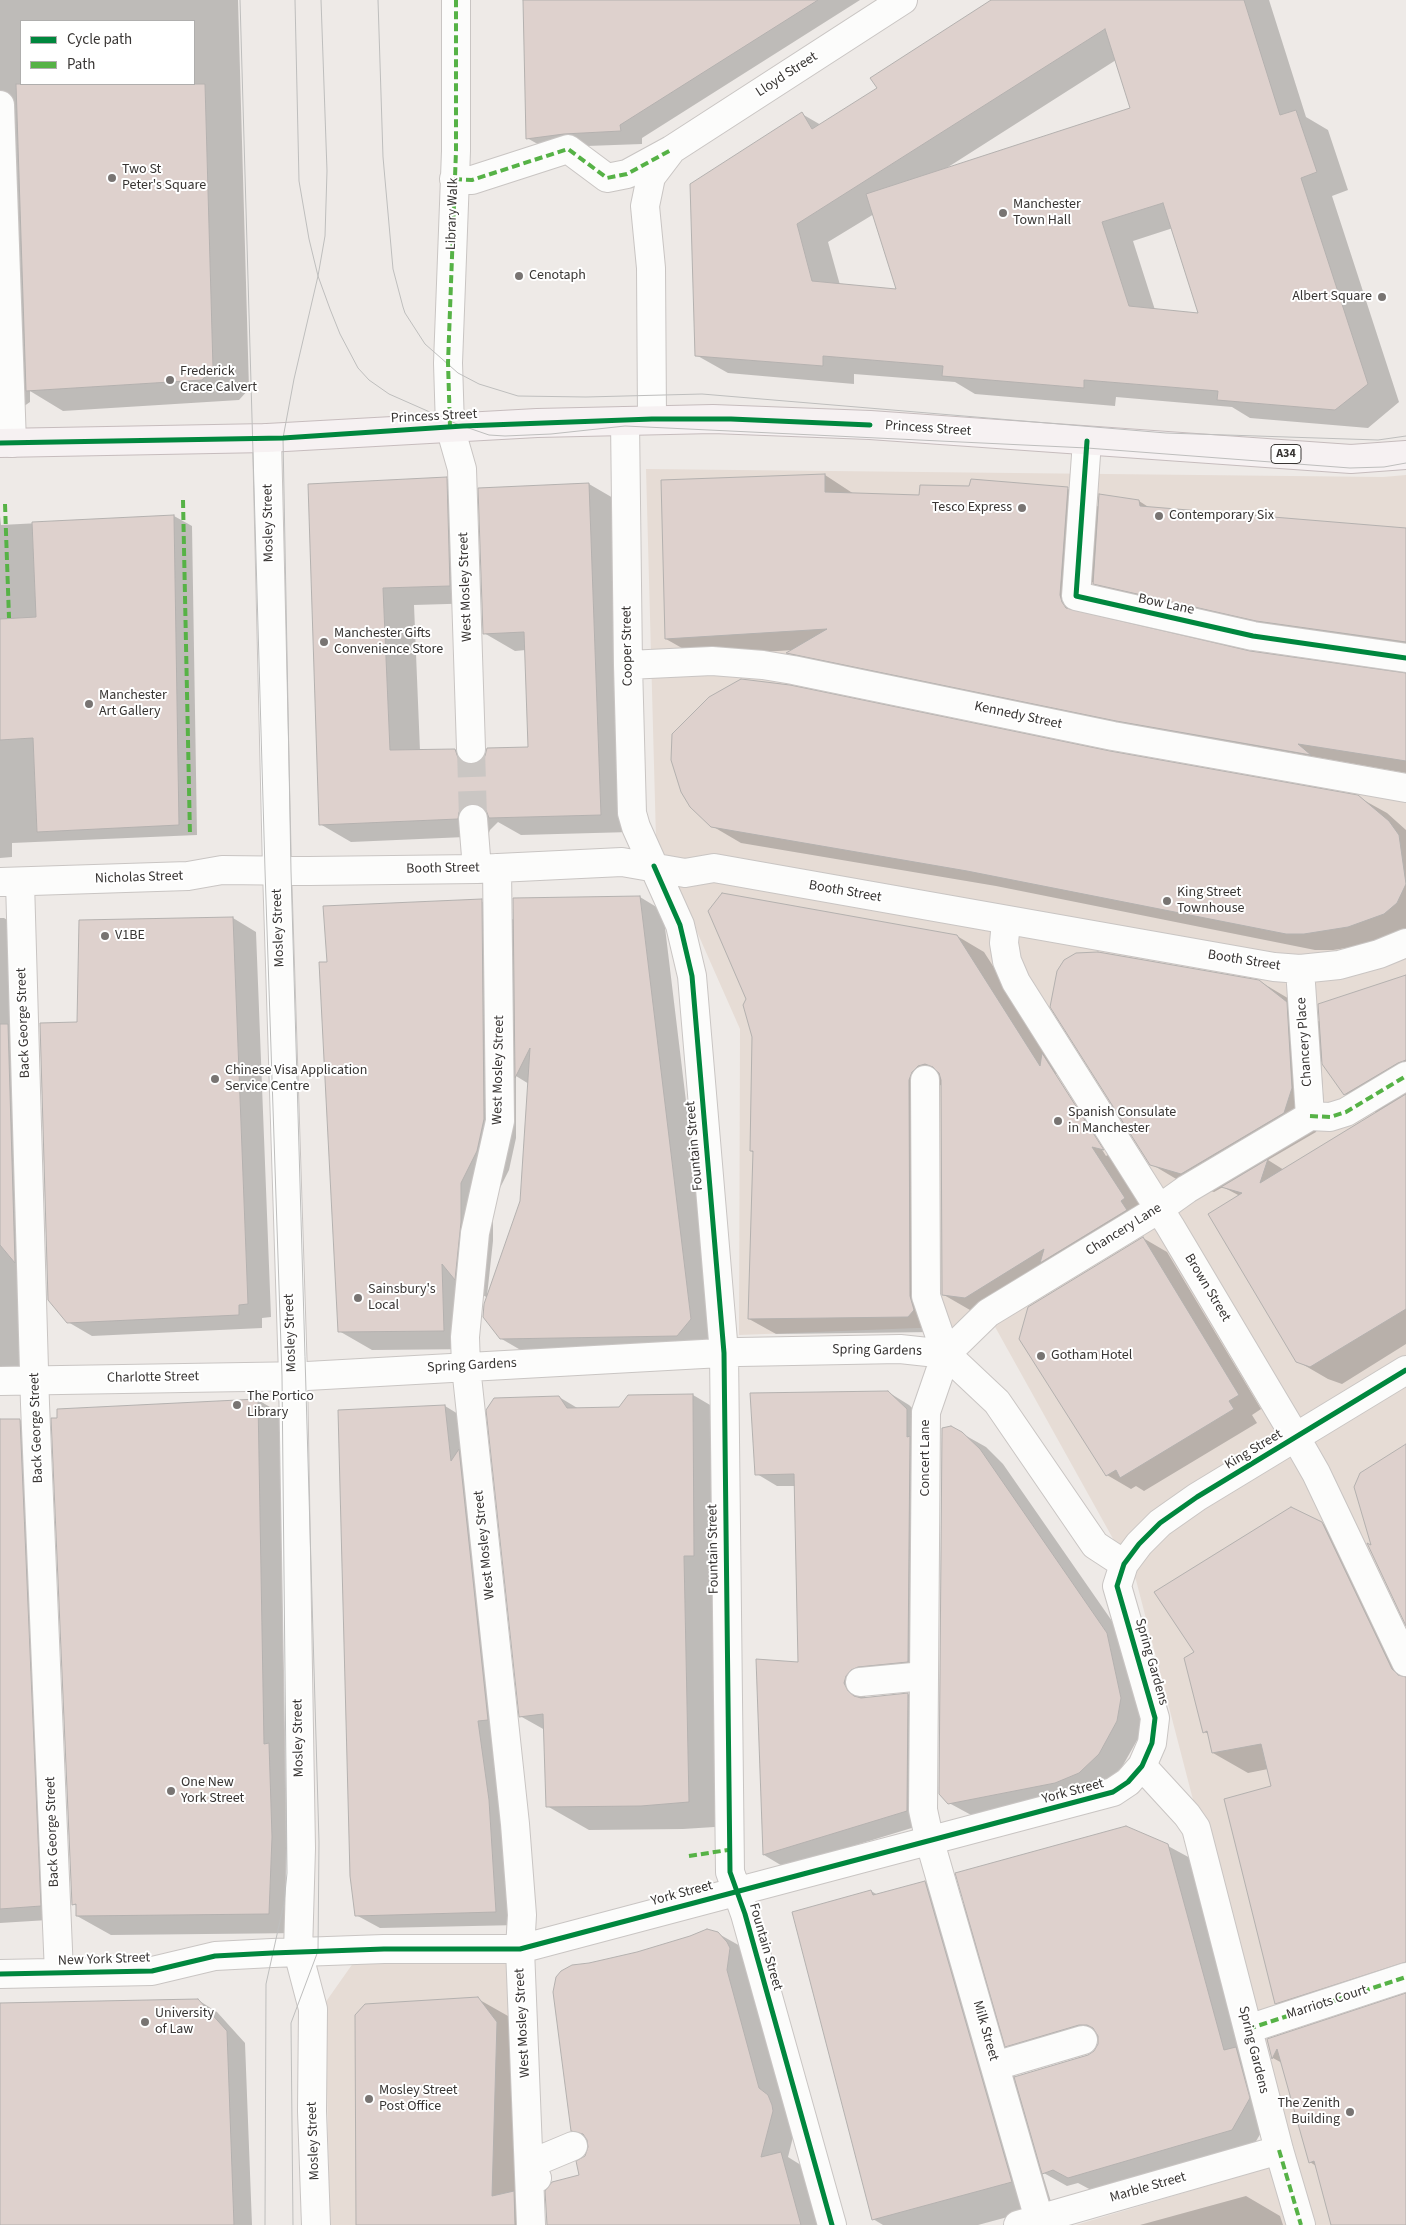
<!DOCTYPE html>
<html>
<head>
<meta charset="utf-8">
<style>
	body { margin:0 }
	#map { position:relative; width:1406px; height:2225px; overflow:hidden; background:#eeeae7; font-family:"Source Sans 3",sans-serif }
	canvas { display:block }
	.legend { position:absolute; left:20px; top:20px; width:175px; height:65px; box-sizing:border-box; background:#fff; border:1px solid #afaead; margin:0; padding:6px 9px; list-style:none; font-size:15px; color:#383533 }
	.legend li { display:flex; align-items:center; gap:10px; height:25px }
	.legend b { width:25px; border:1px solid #afaead }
</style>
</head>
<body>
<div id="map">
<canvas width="1406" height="2225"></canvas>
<ul class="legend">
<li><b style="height:6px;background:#00873e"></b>Cycle path</li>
<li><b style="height:6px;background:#56b246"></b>Path</li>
</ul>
</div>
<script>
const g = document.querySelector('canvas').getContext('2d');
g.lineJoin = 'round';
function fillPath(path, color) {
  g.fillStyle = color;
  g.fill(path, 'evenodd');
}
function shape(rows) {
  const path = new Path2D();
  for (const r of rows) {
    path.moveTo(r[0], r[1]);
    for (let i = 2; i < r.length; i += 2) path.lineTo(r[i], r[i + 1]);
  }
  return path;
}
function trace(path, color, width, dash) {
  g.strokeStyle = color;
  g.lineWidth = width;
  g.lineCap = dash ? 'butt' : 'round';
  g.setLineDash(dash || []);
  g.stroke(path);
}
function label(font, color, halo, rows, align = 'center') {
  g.font = font + ' "Source Sans 3",sans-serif';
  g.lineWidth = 4;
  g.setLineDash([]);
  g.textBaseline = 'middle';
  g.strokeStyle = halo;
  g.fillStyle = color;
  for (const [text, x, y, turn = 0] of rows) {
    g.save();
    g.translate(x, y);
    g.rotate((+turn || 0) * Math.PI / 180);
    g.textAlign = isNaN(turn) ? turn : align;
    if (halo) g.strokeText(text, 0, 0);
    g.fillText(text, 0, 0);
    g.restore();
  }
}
fillPath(shape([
	[646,469,1383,477,1406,475,1406,2225,1076,2225,1287,2162,1136,1580,994,1325,739,1335,740,1029,656,839],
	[356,1959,518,1963,520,2225,330,2225,325,2003]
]), '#e6dcd5');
fillPath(shape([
	[0,0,238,0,249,389,239,400,63,411,30,391,30,402,17,411,0,412],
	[21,21,194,21,194,84,21,84],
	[525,0,860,0,642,138,642,144,587,146,550,151,527,138],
	[993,0,1269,0,1306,117,1328,130,1348,190,1332,196,1399,402,1368,428,1250,418,1232,407,1116,397,1115,406,975,394,955,382,854,374,854,384,728,373,696,355,802,114,821,125,879,88],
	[1116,60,1132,109,945,169],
	[874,214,898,291,840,285,828,242],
	[1173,228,1200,314,1155,310,1133,241],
	[825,475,854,494,920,497,1068,489,1099,507,1139,501,1150,508,1406,530,1406,653,1122,599,1092,582,1090,613,1090,615,1249,652,1406,674,1406,773,817,669,788,653,794,650,696,656,666,639],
	[446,478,477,496,481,603,414,605,420,751,455,750,478,764,529,748,526,650,515,651,484,633,480,489,589,484,620,502,631,832,521,835,498,822,490,830,488,836,351,842,320,824,309,485],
	[0,516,1,525,174,516,192,526,197,835,12,843,12,857,0,858],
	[1110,753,1358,797,1387,813,1406,830,1406,932,1377,943,1333,950,1315,950,996,886,741,843,712,826],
	[640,897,663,911,714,1333,701,1349,524,1352,500,1338,488,1298,474,1290,476,1349,372,1350,339,1331,328,963,481,901,514,920],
	[516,1076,529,1084,522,1201,487,1296,493,1241,493,1202,509,1170,516,1138],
	[0,918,4,918,27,931,41,1368,0,1369],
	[233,918,256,932,271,1317,262,1318,262,1328,92,1336,68,1322,78,1023],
	[957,936,984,952,1151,1213,993,1313,970,1310,944,1295,942,1084,938,1087,935,1332,776,1334,749,1319,754,1153,751,1151],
	[1054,1074,1057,1074,1108,1155,1106,1156],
	[1406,977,1406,1344,1342,1384,1328,1379,1297,1361,1240,1196,1223,1187,1214,1192,1183,1183,1151,1164,1259,981,1291,1000,1321,1023],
	[1321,1061,1345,1094,1377,1113,1284,1170,1268,1160,1316,1132,1324,1107],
	[1143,1238,1167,1252,1261,1409,1252,1415,1257,1423,1144,1491,1136,1486,1131,1489,1107,1475],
	[888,1392,909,1405,927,1422,929,1673,866,1688,865,1696,866,1698,908,1694,929,1706,928,1823,784,1867,764,1855,800,1663,795,1486,777,1486,757,1474],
	[693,1395,734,1419,730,1826,683,1829,589,1830,547,1806,545,1730,520,1716,559,1397,579,1409,620,1408],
	[258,1400,292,1420,303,1933,111,1935,77,1916,77,1906,73,1904,58,1410],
	[445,1406,468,1420,519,1925,380,1928,356,1915],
	[20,1420,43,1434,64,1919,0,1923,0,1421],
	[961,1433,986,1447,1003,1464,1130,1647,1144,1712,1140,1735,1122,1767,1102,1786,973,1816,949,1803],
	[1322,1523,1357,1543,1406,1653,1406,1991,1311,2023,1276,2003,1272,1787,1268,1769,1248,1773,1213,1753,1209,1734,1204,1732,1196,1652],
	[1168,1846,1192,1859,1273,2112,1255,2143,1093,2191,1078,2183,1067,2186,1042,2172,1052,2205,978,2225,883,2225,873,2219,871,1891,878,1895,925,1882,966,1906],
	[1099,2039,1099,2044,1095,2052,1088,2056,1015,2078,1006,2045,1030,2059],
	[717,1933,742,1947,753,1962,750,1984,783,2103,791,2110,796,2125,788,2157,804,2167,821,2225,549,2225,581,2176,590,2148,588,2139,573,2130,589,1965],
	[1406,1995,1406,2225,1331,2225,1316,2166,1310,2162,1282,2063,1273,2058,1268,2040],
	[478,1999,508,2016,526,2040,522,2225,358,2225],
	[198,2000,217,2012,245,2043,252,2225,0,2225,0,2004],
	[1246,2196,1280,2216,1283,2225,1140,2225]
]), '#0003');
const building = shape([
	[523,0,818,0,620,125,621,131,564,134,526,139,523,0],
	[991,0,1244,0,1280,115,1296,110,1317,172,1301,178,1368,384,1335,410,1217,400,1218,391,1084,380,1084,388,942,376,943,366,823,356,823,366,695,356,690,184,802,112,812,129,877,88,870,78,991,0],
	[1105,29,1130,108,866,194,896,289,812,281,797,224,1105,29],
	[1163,203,1198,313,1129,306,1102,222,1163,203],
	[16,84,205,84,213,368,202,380,26,391,16,84],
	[825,474,825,492,919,495,920,485,969,486,971,479,1068,487,1060,595,1062,602,1066,608,1250,651,1406,673,1406,761,1298,744,1311,755,1116,721,786,653,827,629,665,639,661,480,825,474],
	[447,477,450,586,383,588,390,750,455,749,458,758,464,763,471,765,480,762,485,756,487,748,528,747,524,632,483,634,478,488,589,483,601,815,489,818,486,810,480,805,472,803,464,806,459,812,458,819,319,825,308,484,447,477],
	[1099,494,1139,500,1140,506,1406,528,1406,642,1256,621,1093,584,1099,494],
	[174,515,179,825,37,832,33,738,0,740,0,619,36,617,32,522,174,515],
	[741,679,790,685,1110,751,1358,795,1389,821,1399,835,1406,884,1397,903,1384,914,1348,927,1304,934,1286,934,967,871,711,827,690,807,681,792,671,760,672,734,709,697,741,679],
	[722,893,957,935,1040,1066,1042,1053,1104,1150,1092,1147,1125,1198,1121,1201,1127,1210,1040,1263,1044,1249,965,1298,942,1295,941,1080,939,1073,933,1067,925,1064,918,1066,912,1072,909,1080,910,1296,914,1310,908,1317,748,1319,753,1151,750,1151,752,1037,743,1005,746,999,708,911,722,893],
	[640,896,691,1319,677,1336,500,1339,483,1317,484,1304,520,1201,530,1048,515,1078,513,898,640,896],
	[482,899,484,1119,477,1151,461,1183,461,1222,455,1280,442,1264,444,1331,338,1332,319,962,327,962,323,906,482,899],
	[233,917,248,1304,239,1305,239,1315,67,1323,48,1300,40,1023,77,1022,79,920,233,917],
	[1098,952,1259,980,1287,1002,1292,1088,1284,1113,1181,1174,1150,1165,1050,1007,1057,971,1064,960,1076,953,1098,952],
	[1406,975,1406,1060,1398,1063,1344,1095,1322,1064,1318,1004,1406,975],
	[0,1024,8,1024,15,1263,0,1245,0,1024],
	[1406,1094,1406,1309,1310,1367,1296,1362,1208,1214,1242,1193,1221,1187,1268,1159,1260,1183,1406,1094],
	[1143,1237,1239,1395,1229,1401,1234,1409,1120,1478,1116,1470,1106,1476,1019,1339,1028,1307,1143,1237],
	[888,1391,907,1409,907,1437,910,1436,908,1662,858,1667,851,1670,846,1676,844,1683,848,1691,854,1696,861,1698,908,1693,907,1811,763,1855,756,1659,798,1662,794,1474,755,1475,750,1393,888,1391],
	[693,1394,694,1556,684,1556,689,1802,641,1806,546,1807,543,1714,519,1717,486,1410,494,1398,559,1396,567,1408,619,1407,628,1395,693,1394],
	[258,1399,264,1744,269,1743,272,1837,269,1914,76,1916,76,1904,72,1905,51,1418,57,1418,57,1409,258,1399],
	[445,1405,451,1461,459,1449,488,1720,478,1721,489,1800,496,1912,355,1916,350,1876,338,1410,445,1405],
	[0,1419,20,1419,41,1906,0,1909,0,1419],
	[951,1426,962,1432,980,1449,1107,1633,1121,1698,1117,1721,1099,1754,1079,1773,1055,1783,948,1804,939,1794,942,1428,951,1426],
	[1406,1444,1406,1626,1367,1543,1371,1545,1354,1487,1360,1473,1406,1444],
	[1291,1507,1322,1522,1392,1669,1398,1675,1406,1677,1406,1962,1275,2004,1224,1799,1271,1786,1261,1744,1212,1753,1207,1731,1203,1733,1184,1658,1194,1652,1154,1592,1291,1507],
	[1126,1826,1168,1844,1224,2050,1236,2047,1250,2098,1232,2130,1068,2178,1053,2170,1042,2174,1014,2077,1088,2055,1094,2051,1098,2044,1098,2036,1093,2028,1087,2025,1079,2025,1005,2047,955,1873,1126,1826],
	[925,1881,1012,2182,872,2220,792,1912,871,1890,873,1895,925,1881],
	[707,1929,718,1932,727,1942,730,1948,727,1970,759,2088,768,2095,772,2105,773,2111,761,2157,781,2152,801,2225,547,2225,545,2191,552,2182,579,2175,576,2161,585,2156,588,2147,587,2140,583,2134,571,2131,553,1992,556,1977,561,1971,572,1965,589,1963,637,1952,690,1936,707,1929],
	[1406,1993,1406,2225,1331,2225,1314,2161,1309,2163,1277,2049,1272,2059,1267,2039,1406,1993],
	[478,1997,497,2022,492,2196,514,2191,515,2225,356,2225,355,2015,365,2004,478,1997],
	[198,1999,227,2031,234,2225,0,2225,0,2003,198,1999]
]);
fillPath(building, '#ded1cd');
trace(building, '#b4b1af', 1);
trace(shape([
	[471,749,473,819]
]), '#cac6c3', 28, [28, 14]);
const minor = shape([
	[456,0,456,151,448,363,450,427,462,469,471,749],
	[0,105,12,443],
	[454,179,472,180,568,149,607,178,627,174,671,150,903,0],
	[652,419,651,268,645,206,651,177,670,152],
	[625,421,628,665,632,813,636,827,680,925,692,976,724,1353,730,1872,745,1914,832,2225],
	[267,438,277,870,293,1375,301,1848,298,1952,313,2009,312,2111,316,2225],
	[1087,441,1076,596,1253,636,1406,658],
	[628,665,712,661,763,665,793,670,1113,736,1406,788],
	[473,819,477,869],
	[497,868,500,1121,475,1233,465,1337,466,1367,515,1824,522,1915,520,1949,531,2225],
	[0,882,188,876,222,870,309,871,477,869,622,862,685,873,714,868,1274,967,1300,969,1339,965,1379,954,1406,943],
	[20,882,35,1404,59,1973],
	[1006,921,1004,943,1007,961,1016,982,1170,1226,1296,1438,1316,1473,1406,1662],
	[1300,969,1310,1116],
	[925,1080,926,1296,946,1354,926,1412,923,1810,930,1842,1039,2219],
	[1310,1116,1330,1117,1346,1112,1406,1076],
	[946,1354,988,1313,1159,1209,1187,1189,1310,1116],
	[0,1381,307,1376,739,1352,900,1349,946,1354,997,1402,1095,1545,1124,1564],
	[860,1682,924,1676],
	[1142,1766,1187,1815,1196,1828,1279,2150,1301,2225],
	[0,1974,152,1971,215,1956,272,1953,384,1949,520,1949,1113,1792,1128,1782,1142,1766,1152,1743,1155,1718,1117,1586,1124,1564,1139,1544,1160,1523,1197,1497,1406,1370],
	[1248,2029,1406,1977],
	[995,2066,1083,2040],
	[537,2178,530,2164,573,2146],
	[1018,2225,1279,2150]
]);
const major = shape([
	[0,443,267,438,537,423,713,419,870,425,1351,459,1406,455]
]);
trace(minor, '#c9c5c3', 30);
trace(major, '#c6bcbd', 30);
trace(minor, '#fcfcfb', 28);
trace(major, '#f6f1f2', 28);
trace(shape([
	[240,0,265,870,282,1376,287,1873,284,1903,266,1984,265,2225],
	[295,0,299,181,309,239,318,276,330,309,340,334,358,368,369,380,389,394,457,424,489,435,505,436,551,434,625,426,1087,448,1350,468,1384,467,1406,463],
	[378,0,383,157,393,269,403,307,405,313,425,344,458,373,479,384,518,396,586,397,702,394,1166,433,1378,440,1406,436],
	[293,2225,291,2023,318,1951,319,1842,291,871,283,438,294,379,318,276,325,236,327,171,321,0]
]), '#bebebd', 1);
trace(shape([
	[454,179,472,180,568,149,607,178,627,174,671,150],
	[450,427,448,363,456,151,456,0],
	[183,500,190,836],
	[5,504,9,618],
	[1310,1116,1330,1117,1346,1112,1406,1076],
	[689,1856,728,1850],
	[1248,2029,1406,1977],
	[1279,2150,1301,2225]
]), '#56b246', 4, [8, 4]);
trace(shape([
	[1087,441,1076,596,1253,636,1406,658],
	[0,443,283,438,463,426,652,419,731,419,870,425],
	[654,866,680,925,692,976,724,1353,730,1872,745,1914,832,2225],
	[0,1974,152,1971,215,1956,272,1953,384,1949,520,1949,1113,1792,1128,1782,1142,1766,1152,1743,1155,1718,1117,1586,1124,1564,1139,1544,1160,1523,1197,1497,1406,1370]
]), '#00873e', 5);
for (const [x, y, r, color] of [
	[112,178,5,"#787472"],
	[1003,213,5,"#787472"],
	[519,276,5,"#787472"],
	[1382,297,5,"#787472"],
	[170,380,5,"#787472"],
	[1022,508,5,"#787472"],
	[1159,516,5,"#787472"],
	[324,642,5,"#787472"],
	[89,704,5,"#787472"],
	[1167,901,5,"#787472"],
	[105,936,5,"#787472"],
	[215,1079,5,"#787472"],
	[1058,1121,5,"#787472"],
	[358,1298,5,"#787472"],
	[1041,1356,5,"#787472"],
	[237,1405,5,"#787472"],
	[171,1791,5,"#787472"],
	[145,2022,5,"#787472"],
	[369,2099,5,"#787472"],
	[1350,2112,5,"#787472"]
]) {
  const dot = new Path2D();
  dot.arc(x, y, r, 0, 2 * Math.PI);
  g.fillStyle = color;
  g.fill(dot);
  trace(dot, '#fff', 2);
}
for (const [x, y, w] of [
	[1286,454,30]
]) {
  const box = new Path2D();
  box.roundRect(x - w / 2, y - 9.5, w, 19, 4);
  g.fillStyle = '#fff';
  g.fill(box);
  trace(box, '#383533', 1);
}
label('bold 12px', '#383533', null, [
	["A34",1286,454]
]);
label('14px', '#383533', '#fff', [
	["Lloyd Street",787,75,-33],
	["Library Walk",453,214,-88],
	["Princess Street",434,417,-3],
	["Princess Street",928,429,4],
	["Mosley Street",269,523,-91],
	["West Mosley Street",466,587,-92],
	["Bow Lane",1166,605,12],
	["Cooper Street",628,646,-91],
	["Kennedy Street",1018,716,12],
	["Booth Street",443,869,-1],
	["Nicholas Street",139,878,-2],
	["Booth Street",845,892,10],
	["Mosley Street",279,928,-92],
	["Booth Street",1244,961,9],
	["Back George Street",24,1023,-92],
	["Chancery Place",1305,1042,-94],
	["West Mosley Street",499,1070,-89],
	["Fountain Street",695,1146,-95],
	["Chancery Lane",1124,1230,-32],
	["Brown Street",1207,1288,59],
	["Mosley Street",291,1333,-92],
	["Spring Gardens",877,1351,1],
	["Spring Gardens",472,1366,-3],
	["Charlotte Street",153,1378,-1],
	["Back George Street",37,1428,-92],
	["King Street",1254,1450,-31],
	["Concert Lane",926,1458,-90],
	["West Mosley Street",485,1545,-96],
	["Fountain Street",714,1549,-91],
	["Spring Gardens",1151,1662,74],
	["Mosley Street",299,1738,-91],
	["York Street",1073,1792,-15],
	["Back George Street",53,1832,-92],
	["York Street",682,1894,-15],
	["Fountain Street",765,1947,74],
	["New York Street",104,1960,-2],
	["Marriots Court",1327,2003,-18],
	["West Mosley Street",523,2023,-93],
	["Milk Street",985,2031,74],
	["Spring Gardens",1253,2050,76],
	["Mosley Street",314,2141,-92],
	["Marble Street",1148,2188,-16]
]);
label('14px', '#383533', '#fff', [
	["Two St",122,170],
	["Peter's Square",122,186],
	["Manchester",1013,205],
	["Town Hall",1013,221],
	["Cenotaph",529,276],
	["Albert Square",1372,297,"right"],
	["Frederick",180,372],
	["Crace Calvert",180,388],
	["Tesco Express",1012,508,"right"],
	["Contemporary Six",1169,516],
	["Manchester Gifts",334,634],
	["Convenience Store",334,650],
	["Manchester",99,696],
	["Art Gallery",99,712],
	["King Street",1177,893],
	["Townhouse",1177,909],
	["V1BE",115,936],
	["Chinese Visa Application",225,1071],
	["Service Centre",225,1087],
	["Spanish Consulate",1068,1113],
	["in Manchester",1068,1129],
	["Sainsbury's",368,1290],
	["Local",368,1306],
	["Gotham Hotel",1051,1356],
	["The Portico",247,1397],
	["Library",247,1413],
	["One New",181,1783],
	["York Street",181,1799],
	["University",155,2014],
	["of Law",155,2030],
	["Mosley Street",379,2091],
	["Post Office",379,2107],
	["The Zenith",1340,2104,"right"],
	["Building",1340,2120,"right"]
], 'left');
</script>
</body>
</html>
